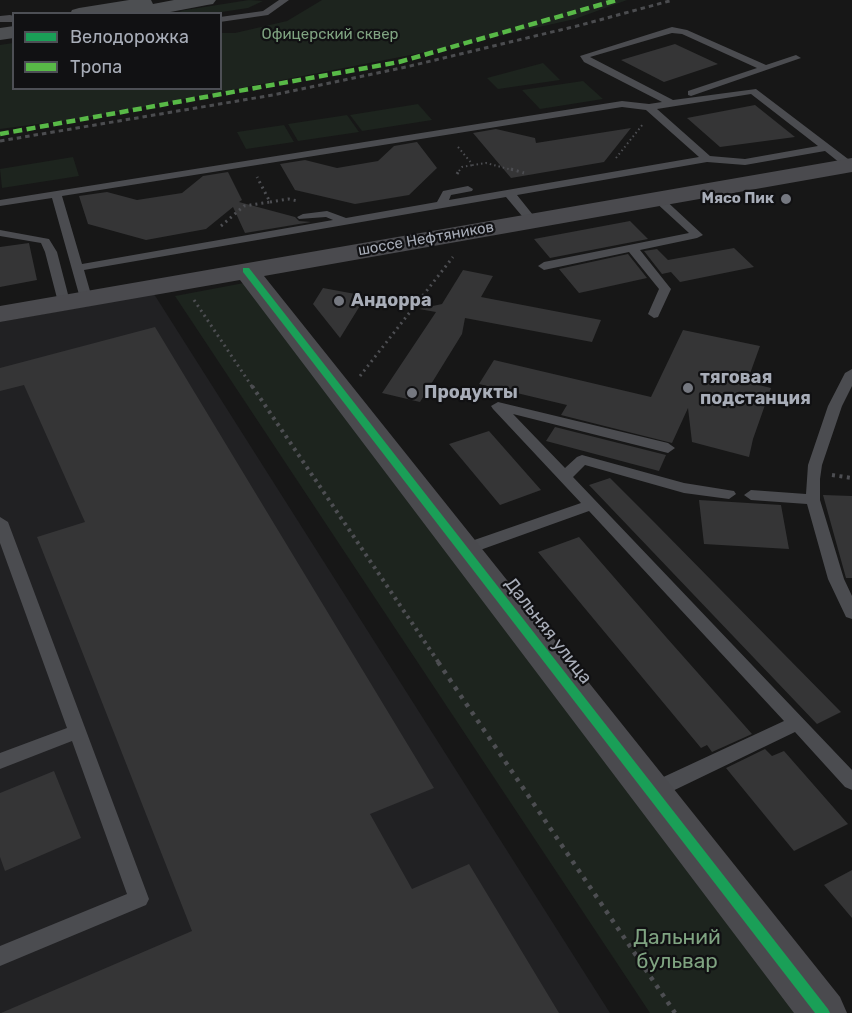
<!DOCTYPE html>
<html>
<head>
<meta charset="utf-8">
<style>
	body { margin:0 }
	#map { position:relative; width:852px; height:1013px; overflow:hidden; background:#171717; font-family:Rubik,sans-serif }
	canvas { display:block }
	.legend { position:absolute; left:12px; top:12px; width:210px; height:78px; box-sizing:border-box; background:#111113; border:2px solid #4d4f55; margin:0; padding:8px 10px; list-style:none; font-size:18px; color:#a8adb8 }
	.legend li { display:flex; align-items:center; gap:12px; height:30px }
	.legend b { width:30px; border:2px solid #4d4f55 }
</style>
</head>
<body>
<div id="map">
<canvas width="852" height="1013"></canvas>
<ul class="legend">
<li><b style="height:8px;background:#1a9f57"></b>Велодорожка</li>
<li><b style="height:8px;background:#58b947"></b>Тропа</li>
</ul>
</div>
<script>
const g = document.querySelector('canvas').getContext('2d');
g.lineJoin = 'round';
function fillPath(path, color) {
  g.fillStyle = color;
  g.fill(path, 'evenodd');
}
function shape(rows) {
  const path = new Path2D();
  for (const r of rows) {
    path.moveTo(r[0], r[1]);
    for (let i = 2; i < r.length; i += 2) path.lineTo(r[i], r[i + 1]);
  }
  return path;
}
function trace(path, color, width, dash) {
  g.strokeStyle = color;
  g.lineWidth = width;
  g.lineCap = dash ? 'butt' : 'round';
  g.setLineDash(dash || []);
  g.stroke(path);
}
function label(font, color, halo, rows, align = 'center') {
  g.font = font + ' Rubik,sans-serif';
  g.lineWidth = 4.5;
  g.setLineDash([]);
  g.textBaseline = 'middle';
  g.strokeStyle = halo;
  g.fillStyle = color;
  for (const [text, x, y, turn = 0] of rows) {
    g.save();
    g.translate(x, y);
    g.rotate((+turn || 0) * Math.PI / 180);
    g.textAlign = isNaN(turn) ? turn : align;
    if (halo) g.strokeText(text, 0, 0);
    g.fillText(text, 0, 0);
    g.restore();
  }
}
fillPath(shape([
	[154,294,610,1013,0,1013,0,322]
]), '#212123');
fillPath(shape([
	[249,0,263,1,248,8,215,13,185,13,179,11],
	[322,0,627,0,575,19,431,51,92,117,0,129,0,45,13,43,14,88,220,88,221,33,235,33,287,21],
	[543,63,560,80,498,89,487,78],
	[583,81,603,99,540,109,522,90],
	[418,104,432,120,362,131,350,115],
	[347,115,359,132,298,141,288,124],
	[284,125,294,142,246,149,237,132],
	[73,157,79,176,2,188,0,169],
	[244,283,799,1013,650,1013,175,296]
]), '#1d241e');
fillPath(shape([
	[675,44,718,64,664,82,621,60],
	[755,105,795,137,720,147,687,118],
	[631,128,604,162,511,178,473,133,496,129,535,138,536,143],
	[417,142,437,168,409,195,355,204,295,190,280,164,305,160,337,168,378,161,394,146],
	[228,172,242,200,239,202,295,217,299,221,311,222,245,233,233,207,206,229,146,240,88,224,79,196,107,192,137,200,182,193,203,176],
	[630,221,648,239,550,258,534,239],
	[29,243,37,280,0,287,0,247],
	[734,248,754,267,680,282,671,272,662,274,644,251,657,249,668,260],
	[628,254,647,278,579,293,559,269],
	[463,270,493,276,481,297,601,320,592,342,465,318,462,334,420,402,382,393,436,312,419,309,442,304],
	[323,288,366,296,340,338,313,304],
	[155,327,434,788,370,814,412,889,469,864,559,1013,1,1013,192,931,37,537,85,522,24,385,0,391,0,368],
	[683,330,760,346,747,382,771,388,753,439,749,457,692,442,688,408,672,443,561,415,567,405,479,384,494,360,651,397],
	[555,427,666,455,659,471,546,441],
	[489,431,541,490,500,505,449,444],
	[610,478,655,523,841,712,817,724,589,485],
	[823,495,852,496,852,578,846,578],
	[699,500,781,505,789,549,704,544],
	[579,537,666,637,752,734,712,752,707,745,701,748,538,552],
	[765,749,772,756,784,751,848,824,794,851,726,768],
	[54,771,81,838,5,871,0,857,0,793],
	[852,870,852,918,824,885]
]), '#353536');
trace(shape([
	[458,147,473,165,486,163,516,171],
	[616,158,643,124],
	[459,171,462,167,473,165]
]), '#4d4e52', 2, [1.5, 3]);
trace(shape([
	[511,169,524,173],
	[457,174,460,169],
	[270,202,288,199,298,201],
	[221,226,244,206,270,202,257,177],
	[194,300,253,388],
	[360,376,453,257]
]), '#4d4e52', 3, [2, 4]);
trace(shape([
	[252,386,439,663],
	[832,475,852,478]
]), '#4d4e52', 4, [3, 4.5]);
trace(shape([
	[438,662,675,1013]
]), '#4d4e52', 4.5, [4, 6]);
fillPath(shape([
	[279,0,289,0,268,15,220,22,220,17,263,11,279,0],
	[10,15,14,16,14,22,0,22,0,16,10,15],
	[672,27,687,30,766,65,796,55,801,58,691,96,688,95,688,91,757,68,682,34,672,33,590,57,673,100,756,89,852,162,852,167,845,167,825,151,745,165,707,162,517,195,537,220,531,223,527,222,506,197,84,270,92,298,86,302,80,298,52,198,0,206,0,200,622,101,649,104,662,102,584,62,580,56,672,27],
	[751,94,818,146,745,159,710,156,657,109,751,94],
	[622,107,646,110,699,157,449,200,451,195,472,191,473,189,468,186,443,191,437,202,346,218,327,211,303,214,297,217,299,219,326,217,333,220,82,264,62,196,622,107],
	[657,195,661,196,703,235,697,238,640,250,671,289,658,317,654,318,648,314,659,289,629,252,544,270,538,266,544,262,689,233,653,200,653,196,657,195],
	[0,230,49,239,57,252,70,302,68,305,60,305,58,302,45,252,41,243,0,236,0,230],
	[852,369,852,386,842,406,822,465,820,479,820,500,844,579,852,596,852,619,846,617,828,579,807,504,751,500,744,495,751,490,806,494,808,465,828,406,845,373,852,369],
	[498,402,668,443,675,448,668,453,513,414,565,468,577,457,582,455,684,483,734,491,736,494,729,499,684,493,585,465,573,477,852,770,852,790,845,787,795,732,658,798,651,800,644,798,642,792,644,786,784,721,589,511,469,554,457,554,455,550,457,546,581,503,493,409,491,406,498,402],
	[0,517,8,522,149,899,146,905,0,966,0,946,127,894,72,741,0,769,0,753,67,728,0,543,0,517]
]), '#4b4c50');
fillPath(shape([
	[852,158,852,172,264,276,840,997,847,1013,794,1013,240,280,0,322,0,306,852,158]
]), '#4a4a4e');
fillPath(shape([
	[129,0,151,0,153,4,174,0,216,0,213,4,207,5,160,14,70,14,72,10,79,8,129,0],
	[14,26,14,38,0,40,0,28,14,26]
]), '#4d4f52');
trace(shape([
	[0,141,273,95,406,67,581,25,673,0]
]), '#4b4c4f', 3, [4.5, 4]);
trace(shape([
	[0,134,399,62,617,0]
]), '#58b947', 4.5, [9, 4.5]);
fillPath(shape([
	[243,268,249,268,828,1009,830,1013,815,1013,243,272,243,268]
]), '#1a9f57');
for (const [x, y, r, color] of [
	[786,199,6,"#757880"],
	[339,301,6,"#757880"],
	[688,388,6,"#757880"],
	[412,393,6,"#757880"]
]) {
  const dot = new Path2D();
  dot.arc(x, y, r, 0, 2 * Math.PI);
  g.fillStyle = color;
  g.fill(dot);
  trace(dot, '#111113', 2);
}
label('15px', '#7fa381', '#111113', [
	["Офицерский сквер",330,35]
]);
label('bold 15px', '#a8adb8', '#111113', [
	["Мясо Пик",774,199]
], 'right');
label('15px', '#a8adb8', '#111113', [
	["шоссе Нефтяников",426,239,-10]
]);
label('bold 18px', '#a8adb8', '#111113', [
	["Андорра",351,301],
	["тяговая",700,378],
	["подстанция",700,399],
	["Продукты",424,393]
], 'left');
label('18px', '#a8adb8', '#111113', [
	["Дальняя улица",548,631,52]
]);
label('21px', '#7fa381', '#111113', [
	["Дальний",677,938],
	["бульвар",677,962]
]);
</script>
</body>
</html>
